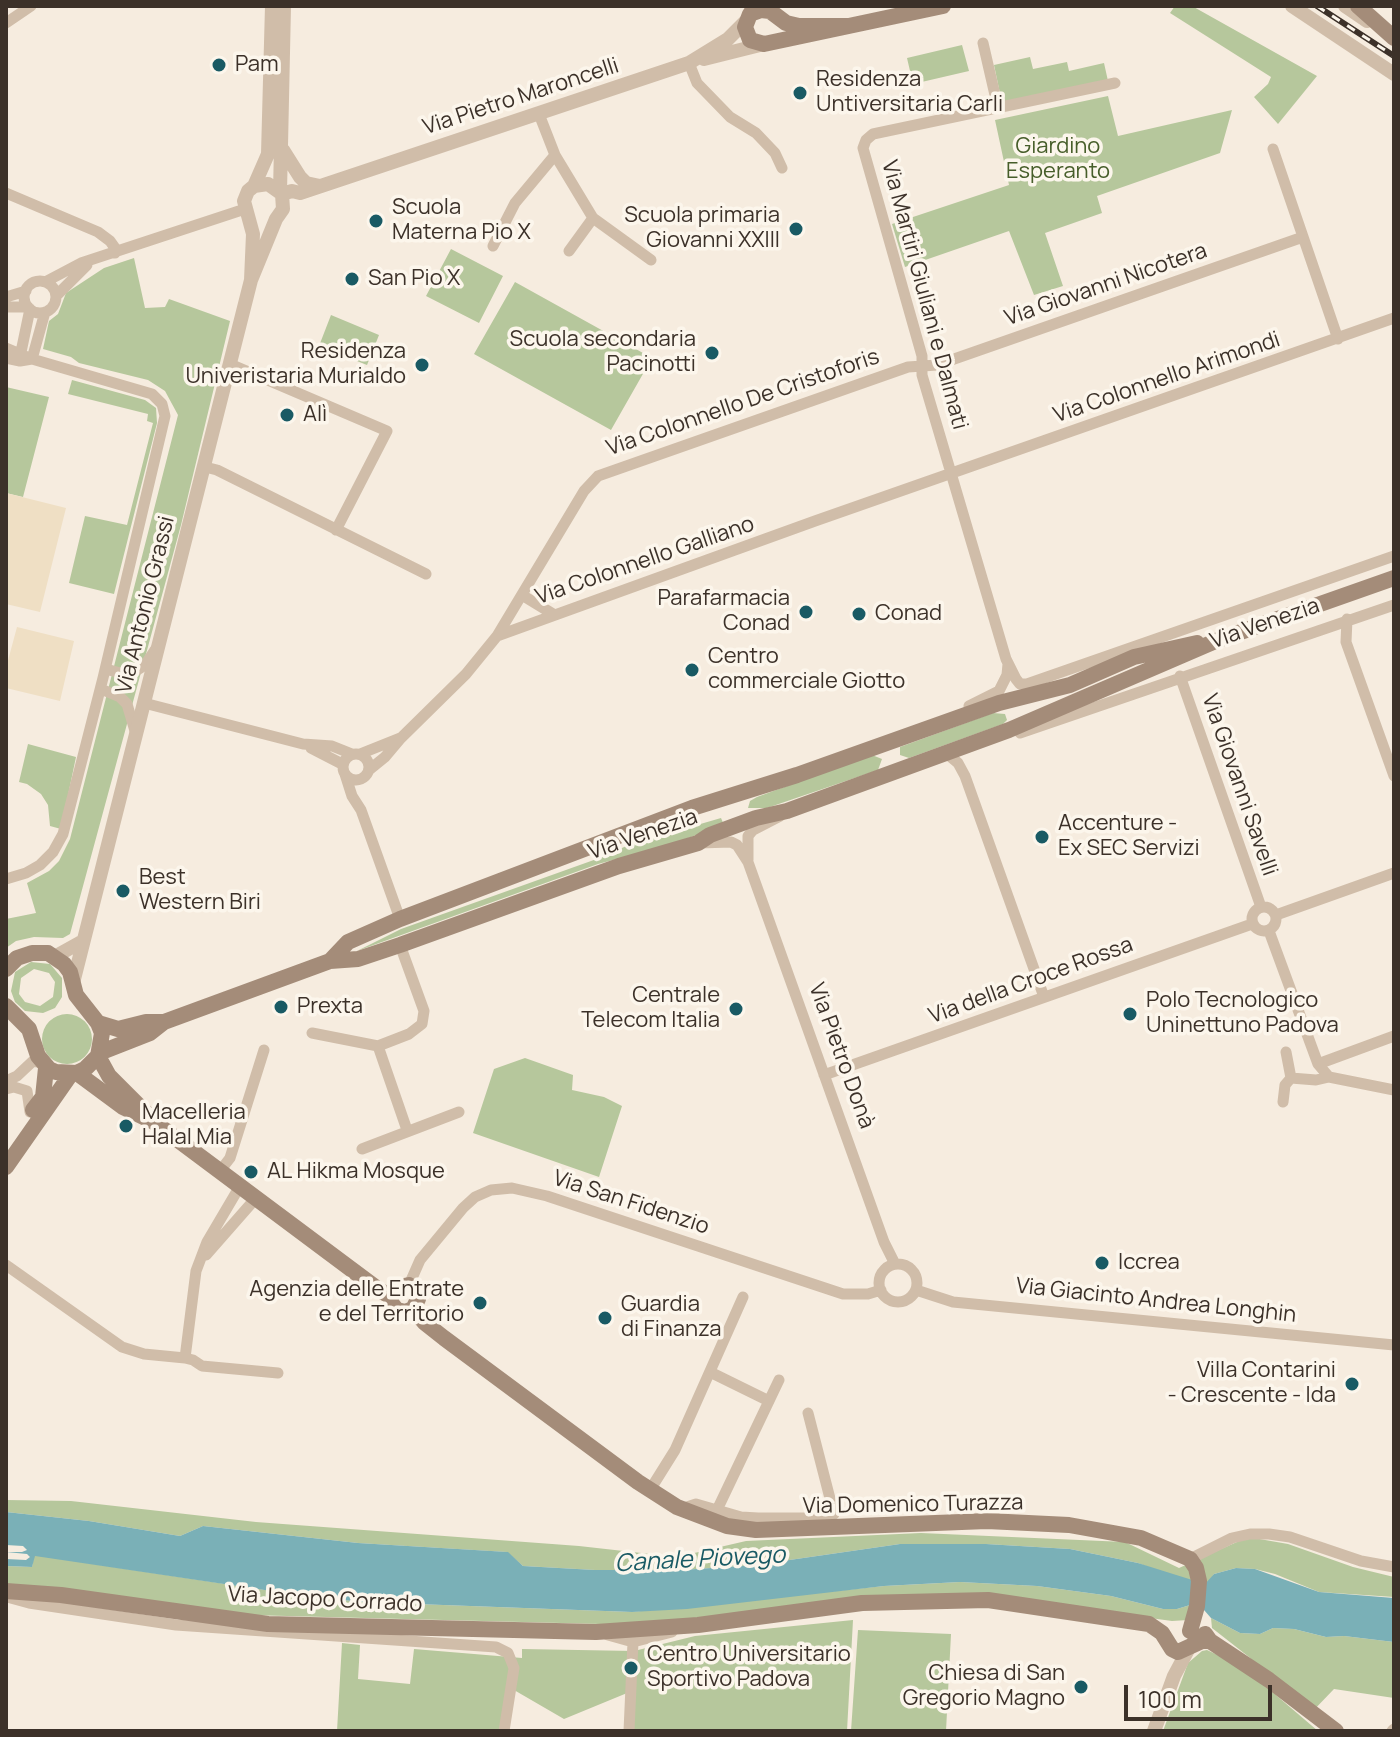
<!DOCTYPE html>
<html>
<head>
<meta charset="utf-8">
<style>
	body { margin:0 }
	#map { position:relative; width:1400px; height:1737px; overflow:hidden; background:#f6ecdf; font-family:Manrope,sans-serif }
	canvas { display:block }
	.frame { position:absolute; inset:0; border:8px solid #3c3129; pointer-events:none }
	.scale { position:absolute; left:1124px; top:1685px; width:148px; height:36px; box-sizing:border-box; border:4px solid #3c3129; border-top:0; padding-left:10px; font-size:24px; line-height:28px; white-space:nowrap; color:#3c3129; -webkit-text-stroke:6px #fcf6ec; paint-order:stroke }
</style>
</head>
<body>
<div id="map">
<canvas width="1400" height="1737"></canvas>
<div class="frame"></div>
<div class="scale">100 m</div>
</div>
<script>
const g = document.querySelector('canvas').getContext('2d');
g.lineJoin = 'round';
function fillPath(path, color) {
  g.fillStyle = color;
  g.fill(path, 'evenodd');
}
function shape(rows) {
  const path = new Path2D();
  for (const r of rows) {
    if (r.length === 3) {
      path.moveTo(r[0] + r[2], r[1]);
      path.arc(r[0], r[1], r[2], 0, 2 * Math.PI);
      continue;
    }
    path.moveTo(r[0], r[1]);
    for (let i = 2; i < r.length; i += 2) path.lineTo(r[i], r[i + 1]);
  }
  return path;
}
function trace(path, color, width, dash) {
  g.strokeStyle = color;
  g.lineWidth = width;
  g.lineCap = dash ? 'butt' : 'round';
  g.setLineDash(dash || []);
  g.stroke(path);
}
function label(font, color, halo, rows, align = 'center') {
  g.font = font + ' Manrope,sans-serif';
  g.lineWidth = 7;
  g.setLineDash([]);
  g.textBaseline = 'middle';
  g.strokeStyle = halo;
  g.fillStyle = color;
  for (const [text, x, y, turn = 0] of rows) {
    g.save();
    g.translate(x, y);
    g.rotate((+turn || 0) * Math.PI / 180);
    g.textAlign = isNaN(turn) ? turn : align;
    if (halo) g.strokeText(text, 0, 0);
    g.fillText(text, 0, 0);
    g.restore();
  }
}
fillPath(shape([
	[1175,6,1192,6,1317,76,1278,124,1254,97,1268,84,1271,77,1170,13],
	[962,45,969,71,913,84,907,58],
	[1030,57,1033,69,1067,62,1069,71,1104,63,1108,81,1002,103,994,65],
	[1108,96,1118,136,1232,110,1220,153,1097,196,1102,213,1045,233,1063,286,1034,295,1009,231,905,267,892,224,1009,185,995,120],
	[451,249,503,276,479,323,426,296],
	[134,258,145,308,165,307,169,299,230,321,181,525,70,934,63,938,34,937,16,941,6,948,6,919,36,913,27,883,49,871,59,861,70,839,178,415,165,391,148,380,79,363,71,357,43,349,49,321,58,314,66,293,104,268],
	[515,282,652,358,611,430,474,354],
	[331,315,379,335,367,365,319,346],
	[72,380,145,400,156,408,157,423,114,594,69,583,85,516,127,525,153,423,147,421,148,414,68,394],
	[6,387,49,397,23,497,6,493],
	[993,713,1005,714,1007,720,1003,724,909,758,900,755,900,747],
	[28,744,76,757,61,829,50,826,48,805,41,794,27,784,19,782],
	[872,755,882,759,878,770,767,808,748,808,750,801,757,797],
	[690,816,697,825,721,818,724,825,666,846,598,864,357,951,401,929,605,856],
	[31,962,50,964,62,978,62,997,55,1008,43,1013,25,1011,15,1002,11,991,15,972],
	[34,969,49,973,55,982,53,997,40,1006,25,1002,19,994,21,978],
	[67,1039,25],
	[525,1058,573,1075,572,1090,604,1097,622,1106,599,1177,473,1133,494,1069],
	[6,1500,71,1501,256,1522,579,1546,677,1557,746,1541,921,1533,1125,1542,1179,1568,1248,1537,1288,1544,1353,1567,1394,1577,1394,1597,1319,1592,1275,1574,1255,1569,1236,1568,1214,1574,1204,1589,1138,1563,1070,1549,986,1544,900,1544,755,1565,682,1570,595,1570,523,1566,507,1552,358,1543,203,1526,180,1536,89,1521,6,1512],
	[34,1555,305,1596,362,1602,632,1612,884,1586,960,1582,1037,1586,1111,1596,1163,1609,1177,1609,1190,1605,1188,1620,1172,1621,1018,1600,639,1625,248,1615,6,1586,6,1566,32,1567],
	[1211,1618,1240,1633,1260,1634,1273,1628,1294,1629,1326,1637,1344,1636,1394,1642,1394,1698,1334,1689,1310,1714,1249,1657,1212,1628],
	[853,1620,847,1731,630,1731,632,1691,564,1719,514,1690,500,1731,337,1731,342,1643,360,1645,358,1679,410,1684,414,1649,522,1658,522,1649,634,1651,695,1636],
	[858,1630,951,1634,946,1731,851,1731],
	[1207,1650,1243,1667,1318,1731,1163,1731,1188,1663,1202,1651]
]), '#b6c79c');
fillPath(shape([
	[6,493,66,508,40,612,6,604],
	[17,627,74,641,60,701,6,688,6,668]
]), '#efdfc4');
fillPath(shape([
	[6,1512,89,1521,180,1536,203,1526,358,1543,508,1552,523,1566,595,1570,682,1570,755,1565,900,1544,986,1544,1070,1549,1138,1563,1205,1584,1214,1574,1236,1568,1255,1569,1319,1592,1394,1598,1394,1642,1344,1636,1326,1637,1294,1629,1273,1628,1260,1634,1240,1633,1211,1618,1204,1610,1190,1605,1177,1609,1163,1609,1111,1596,1037,1586,960,1582,884,1586,687,1609,632,1612,362,1602,305,1596,35,1556,32,1567,6,1566,6,1559,26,1560,30,1557,27,1554,6,1552,22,1552,27,1550,23,1546,6,1545]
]), '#7ab0b7');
trace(shape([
	[6,23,31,6],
	[983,43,998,108],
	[689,63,697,83,730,117,756,133,775,153,782,168],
	[1115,83,873,134,866,140,863,148,922,356,922,375,1006,659,1016,679,1020,684,1027,684,1394,556],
	[539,114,555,155,593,218,651,260],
	[1273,149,1338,339],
	[6,193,98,232,110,241,115,248,115,253],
	[493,246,515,203,555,155],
	[569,251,593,218],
	[40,297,16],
	[45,282,81,263,245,209],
	[56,296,87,265],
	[6,297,26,291],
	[6,307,28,307],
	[6,348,32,359,152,394,162,404,165,416,103,678,63,834,53,852,40,865,26,873,6,879],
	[21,352,30,309],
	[6,358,20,361,32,359],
	[32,359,45,312],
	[230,364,387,431,336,530],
	[205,467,217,470,426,574],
	[522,595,553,614],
	[1347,619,1346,642,1394,776],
	[497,636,815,521,1394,318],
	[106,669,120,673,137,670,145,665,155,650],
	[1180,676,1261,907],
	[101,689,120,697,127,704,135,731],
	[144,703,303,744,332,746,352,754],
	[969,706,999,691,1007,675,1008,664],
	[1020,733,1394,605],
	[311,748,342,764],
	[945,752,958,763,965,776,1044,997],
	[356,767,13],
	[360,754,400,738],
	[369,770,385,757,401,738,466,674,497,636,584,491,598,476,908,367,937,365,1303,237],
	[345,774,352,796,361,810,400,919],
	[699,843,731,842,737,845,748,862,884,1242,895,1264],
	[748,860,748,836,753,830,780,816],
	[1264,919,12],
	[1276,915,1394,873],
	[1269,931,1318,1064],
	[400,945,424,1011,422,1024,409,1034,378,1046,407,1130],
	[312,1033,378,1046],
	[1394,1036,1318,1064,1329,1077,1394,1090],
	[1286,1052,1291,1078],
	[824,1075,1252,924],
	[6,1081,17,1076,33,1061,43,1063],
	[6,1089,14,1087,27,1091,30,1112],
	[1283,1102,1285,1085,1291,1078,1316,1080,1329,1077],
	[362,1149,459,1112],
	[220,1171,230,1158,264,1050],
	[206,1255,256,1198],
	[898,1283,19],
	[6,1265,122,1347,144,1354,185,1358,196,1271,207,1242,240,1186],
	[409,1285,420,1260,463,1208,475,1197,491,1190,512,1188,547,1196,843,1294,868,1294,881,1290],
	[916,1290,953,1302,1394,1345],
	[185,1358,193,1360,202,1366,278,1373],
	[710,1372,769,1401],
	[650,1490,675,1450,743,1297],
	[684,1508,696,1504,741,1517,758,1518,812,1518,834,1514,808,1413],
	[717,1510,779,1380],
	[1190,1559,1232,1538,1250,1534,1269,1534,1290,1537,1361,1561,1394,1567],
	[7,1597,29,1603,176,1625,496,1647,508,1653,514,1668,504,1731],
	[608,1635,633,1642,672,1632],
	[629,1731,633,1642],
	[1392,1731,1394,1729]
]), '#d0bda9', 11);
trace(shape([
	[1292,6,1394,74],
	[1345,6,1367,21],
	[704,59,764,44],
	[283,150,300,177,306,183,320,186],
	[254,186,268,154,272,6],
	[280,192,284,6],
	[282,194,292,191,300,193,689,63,728,39,745,22],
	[56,956,83,941],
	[73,983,251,280,276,219,283,209,282,194,268,184,254,186,248,191,244,201,253,234,251,280],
	[1154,1731,1174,1676,1189,1648]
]), '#d0bda9', 14);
trace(shape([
	[1358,6,1394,38],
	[847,26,799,26,786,23,770,11,761,10,750,14,745,27,750,40,764,44,943,6],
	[330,961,348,942,400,919,692,808,797,775,999,703,1070,685,1134,657,1197,643],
	[6,969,17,958,32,953,48,953,64,964,70,972,76,995,98,1023,102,1033,98,1056,85,1069,77,1073,56,1072,49,1069,38,1056,29,1029,6,1006],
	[98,1023,118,1029,146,1022,164,1022],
	[99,1053,150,1033,164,1022,330,961,358,959,400,945,619,866,698,843,710,835,756,818,787,811,1009,730,1218,640,1394,578],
	[98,1056,109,1076,148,1115],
	[77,1073,123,1107,154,1122,379,1290,390,1296,392,1304,397,1310,405,1312,413,1309],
	[33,1110,43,1097,46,1068],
	[6,1167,71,1074],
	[390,1296,395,1288,409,1285,414,1288,418,1299,413,1309],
	[413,1309,425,1323,444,1338,638,1482,677,1507,727,1526,756,1530,987,1521,1069,1525,1141,1538,1190,1559,1196,1568,1199,1581,1197,1606,1190,1631],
	[6,1591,61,1595,268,1624,596,1632,698,1625,862,1603,988,1600,1149,1624,1162,1633,1172,1649,1178,1652,1202,1641,1210,1641],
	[1205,1634,1210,1641,1269,1680,1336,1731]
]), '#a48c79', 16);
const rail = shape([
	[1317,6,1394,56]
]);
trace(rail, '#3c3129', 6);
trace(rail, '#fcf6ec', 3, [9]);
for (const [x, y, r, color] of [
	[219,65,8,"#195a64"],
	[800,93,8,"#195a64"],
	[376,221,8,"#195a64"],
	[796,229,8,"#195a64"],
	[352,279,8,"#195a64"],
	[712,353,8,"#195a64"],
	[422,365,8,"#195a64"],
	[287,415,8,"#195a64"],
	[806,612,8,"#195a64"],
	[859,614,8,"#195a64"],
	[692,670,8,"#195a64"],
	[1042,837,8,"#195a64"],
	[123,891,8,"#195a64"],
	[281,1007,8,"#195a64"],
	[736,1009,8,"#195a64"],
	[1130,1014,8,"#195a64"],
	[126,1126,8,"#195a64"],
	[251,1172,8,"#195a64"],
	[1102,1263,8,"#195a64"],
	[480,1303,8,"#195a64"],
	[605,1318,8,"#195a64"],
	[1352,1384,8,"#195a64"],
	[631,1668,8,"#195a64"],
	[1081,1687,8,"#195a64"]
]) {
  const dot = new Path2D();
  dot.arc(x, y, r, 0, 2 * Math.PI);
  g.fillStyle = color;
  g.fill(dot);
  trace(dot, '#fcf6ec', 3);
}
label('22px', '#3c3129', '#fcf6ec', [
	["Pam",235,65],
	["Residenza",816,80],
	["Untiversitaria Carli",816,105],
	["Scuola",392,208],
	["Materna Pio X",392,233],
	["Scuola primaria",780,216,"right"],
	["Giovanni XXIII",780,241,"right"],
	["San Pio X",368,279],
	["Scuola secondaria",696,340,"right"],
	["Pacinotti",696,365,"right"],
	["Residenza",406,352,"right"],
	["Univeristaria Murialdo",406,377,"right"],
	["Alì",303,415],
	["Parafarmacia",790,599,"right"],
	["Conad",790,624,"right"],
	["Conad",875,614],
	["Centro",708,657],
	["commerciale Giotto",708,682],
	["Accenture -",1058,824],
	["Ex SEC Servizi",1058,849],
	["Best",139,878],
	["Western Biri",139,903],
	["Centrale",720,996,"right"],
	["Telecom Italia",720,1021,"right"],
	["Polo Tecnologico",1146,1001],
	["Uninettuno Padova",1146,1026],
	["Prexta",297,1007],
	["Macelleria",142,1113],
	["Halal Mia",142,1138],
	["AL Hikma Mosque",267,1172],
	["Iccrea",1118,1263],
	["Agenzia delle Entrate",464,1290,"right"],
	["e del Territorio",464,1315,"right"],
	["Guardia",621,1305],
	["di Finanza",621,1330],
	["Villa Contarini",1336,1371,"right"],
	["- Crescente - Ida",1336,1396,"right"],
	["Centro Universitario",647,1655],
	["Sportivo Padova",647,1680],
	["Chiesa di San",1065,1674,"right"],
	["Gregorio Magno",1065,1699,"right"]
], 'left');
label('22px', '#3c3129', '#fcf6ec', [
	["Via Pietro Maroncelli",521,97,-18],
	["Via Giovanni Nicotera",1106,285,-19],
	["Via Martiri Giuliani e Dalmati",924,295,75],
	["Via Colonnello Arimondi",1167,378,-19],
	["Via Colonnello De Cristoforis",743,403,-19],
	["Via Colonnello Galliano",645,561,-19],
	["Via Antonio Grassi",146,605,-76],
	["Via Venezia",1265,624,-19],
	["Via Giovanni Savelli",1239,785,71],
	["Via Venezia",643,835,-19],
	["Via della Croce Rossa",1031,981,-20],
	["Via Pietro Donà",841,1056,70],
	["Via San Fidenzio",631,1203,18],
	["Via Giacinto Andrea Longhin",1156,1301,6],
	["Via Domenico Turazza",913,1505,-1],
	["Via Jacopo Corrado",325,1600,3]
]);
label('22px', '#475e2a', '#fcf6ec', [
	["Giardino",1058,147],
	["Esperanto",1058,172]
]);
label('italic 24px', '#195a64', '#fcf6ec', [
	["Canale Piovego",700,1560,-3]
]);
</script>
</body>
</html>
